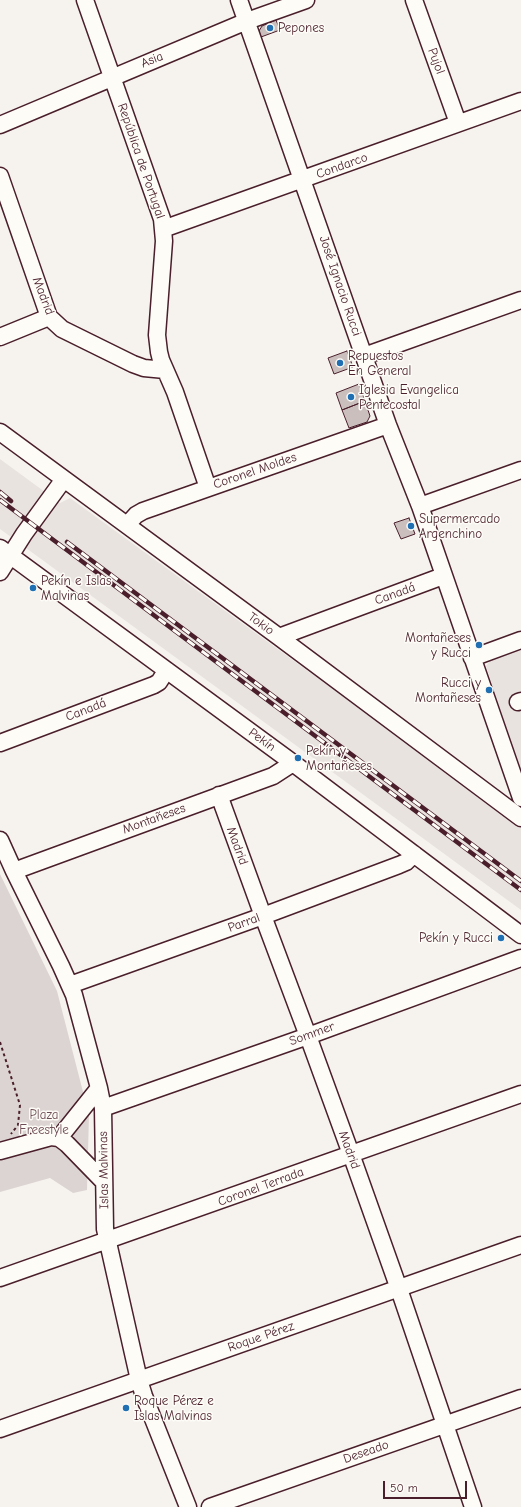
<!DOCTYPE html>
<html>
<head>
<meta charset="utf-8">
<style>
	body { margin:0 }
	#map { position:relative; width:521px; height:1507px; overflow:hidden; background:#f6f3ef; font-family:"Comic Neue",sans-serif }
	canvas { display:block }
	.scale { position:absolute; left:383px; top:1481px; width:84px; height:18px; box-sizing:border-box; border:2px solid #4a1f2b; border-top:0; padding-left:5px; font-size:12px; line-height:14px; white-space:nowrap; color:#4a1f2b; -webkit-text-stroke:3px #fdfcf7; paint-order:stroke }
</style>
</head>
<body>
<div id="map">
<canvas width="521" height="1507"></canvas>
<div class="scale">50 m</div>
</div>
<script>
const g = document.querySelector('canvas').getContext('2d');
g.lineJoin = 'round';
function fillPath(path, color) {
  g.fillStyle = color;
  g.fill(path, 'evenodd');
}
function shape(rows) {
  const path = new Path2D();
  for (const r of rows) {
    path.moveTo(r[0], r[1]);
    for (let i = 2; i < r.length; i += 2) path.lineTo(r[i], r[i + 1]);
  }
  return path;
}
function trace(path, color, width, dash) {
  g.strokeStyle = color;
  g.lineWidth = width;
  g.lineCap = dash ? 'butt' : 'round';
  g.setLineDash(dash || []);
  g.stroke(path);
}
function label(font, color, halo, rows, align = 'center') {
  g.font = font + ' "Comic Neue",sans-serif';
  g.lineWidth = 3;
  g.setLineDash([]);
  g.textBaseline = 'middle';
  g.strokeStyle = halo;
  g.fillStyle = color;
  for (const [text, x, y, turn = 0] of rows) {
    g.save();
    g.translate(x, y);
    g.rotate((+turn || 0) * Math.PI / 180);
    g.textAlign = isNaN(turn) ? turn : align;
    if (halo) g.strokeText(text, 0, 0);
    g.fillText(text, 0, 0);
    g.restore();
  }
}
fillPath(shape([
	[0,459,60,503,70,498,521,826,521,910,0,529],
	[521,649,521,773,486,666,490,661]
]), '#e9e3e0');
fillPath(shape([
	[0,874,57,991,89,1115,87,1190,73,1193,50,1178,0,1192]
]), '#dcd4d2');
const building = shape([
	[276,20,280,30,261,37,259,31,262,26,276,20],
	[347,351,353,367,334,374,328,358,347,351],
	[359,384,365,401,342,410,336,393,359,384],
	[365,401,370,416,367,422,349,428,342,410,365,401],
	[409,518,415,534,401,539,394,523,409,518]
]);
fillPath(building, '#cbbfbe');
trace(building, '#4a1f2b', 1);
const minor = shape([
	[85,0,162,219,164,241,157,335,159,352,161,360,175,392,208,488],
	[239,0,388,425,420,506,521,798],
	[414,0,458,123],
	[0,125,247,21,306,0],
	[0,176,49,317,62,329,133,364,144,368,165,370],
	[163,229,521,101],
	[0,337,49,317],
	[364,356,521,300],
	[0,432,279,637,521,818],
	[420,506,521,470],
	[127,525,136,515,143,511,388,425],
	[0,548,293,763,521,935],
	[0,572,24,534,64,479],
	[279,637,443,576],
	[472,658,521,640],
	[518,702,521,701],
	[0,743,154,685,159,682,166,671],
	[219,795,263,916,308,1036,351,1154,399,1289,473,1507],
	[0,840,14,871,61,966,74,995,99,1088,103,1108,105,1229,139,1380,144,1396,188,1507],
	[14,871,273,776,293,763],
	[70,985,263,916,399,865,406,862,414,854],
	[103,1108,308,1036,521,958],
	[59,1138,99,1088],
	[0,1151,51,1137,59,1138,67,1144,104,1182],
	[0,1278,521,1094],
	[0,1429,521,1245],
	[210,1507,521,1398]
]);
trace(minor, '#4a1f2b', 19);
trace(shape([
	[0,1042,20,1105,18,1125,11,1134]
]), '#4a1f2b', 2, [3, 3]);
trace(minor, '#fdfcf7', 16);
const rail = shape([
	[0,492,11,501],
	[0,500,521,890],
	[67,542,521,881]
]);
trace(rail, '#4a1f2b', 4.5);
trace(rail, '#fdfcf7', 3, [9]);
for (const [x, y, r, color] of [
	[270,28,4,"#1f6fb2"],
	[340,363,4,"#1f6fb2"],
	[351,397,4,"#1f6fb2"],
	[411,526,4,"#1f6fb2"],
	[33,588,4,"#1f6fb2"],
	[479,645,4,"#1f6fb2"],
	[489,690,4,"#1f6fb2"],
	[298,758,4,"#1f6fb2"],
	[501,938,4,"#1f6fb2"],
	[126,1408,4,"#1f6fb2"]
]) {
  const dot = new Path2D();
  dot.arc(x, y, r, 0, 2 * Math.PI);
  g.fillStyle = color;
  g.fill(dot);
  trace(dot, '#fdfcf7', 1.5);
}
label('13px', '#4a1f2b', '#fdfcf7', [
	["Pepones",278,28],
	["Repuestos",348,356],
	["En General",348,371],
	["Iglesia Evangelica",359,390],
	["Pentecostal",359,405],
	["Supermercado",419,519],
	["Argenchino",419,534],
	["Pekín e Islas",41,581],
	["Malvinas",41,596],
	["Montañeses",471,638,"right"],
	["y Rucci",471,653,"right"],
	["Rucci y",481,683,"right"],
	["Montañeses",481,698,"right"],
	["Pekín y",306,751],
	["Montañeses",306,766],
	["Pekín y Rucci",493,938,"right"],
	["Roque Pérez e",134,1401],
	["Islas Malvinas",134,1416]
], 'left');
label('13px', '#4a1f2b', '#fdfcf7', [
	["Asia",152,60,-22],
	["Pujol",436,61,70],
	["República de Portugal",141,161,71],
	["Condarco",342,166,-20],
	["José Ignacio Rucci",340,286,71],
	["Madrid",43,296,69],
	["Coronel Moldes",255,471,-19],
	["Canadá",395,594,-20],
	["Tokio",261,624,36],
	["Canadá",86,710,-21],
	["Pekín",262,740,36],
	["Montañeses",154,819,-20],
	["Madrid",237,846,70],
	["Parral",244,923,-20],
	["Sommer",312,1034,-20],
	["Madrid",349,1150,70],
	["Islas Malvinas",104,1170,-91],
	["Coronel Terrada",261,1187,-20],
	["Roque Pérez",261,1337,-19],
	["Deseado",366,1452,-19]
]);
label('13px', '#6e4c55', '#fdfcf7', [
	["Plaza",44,1115],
	["Freestyle",44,1130]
]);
</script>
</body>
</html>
